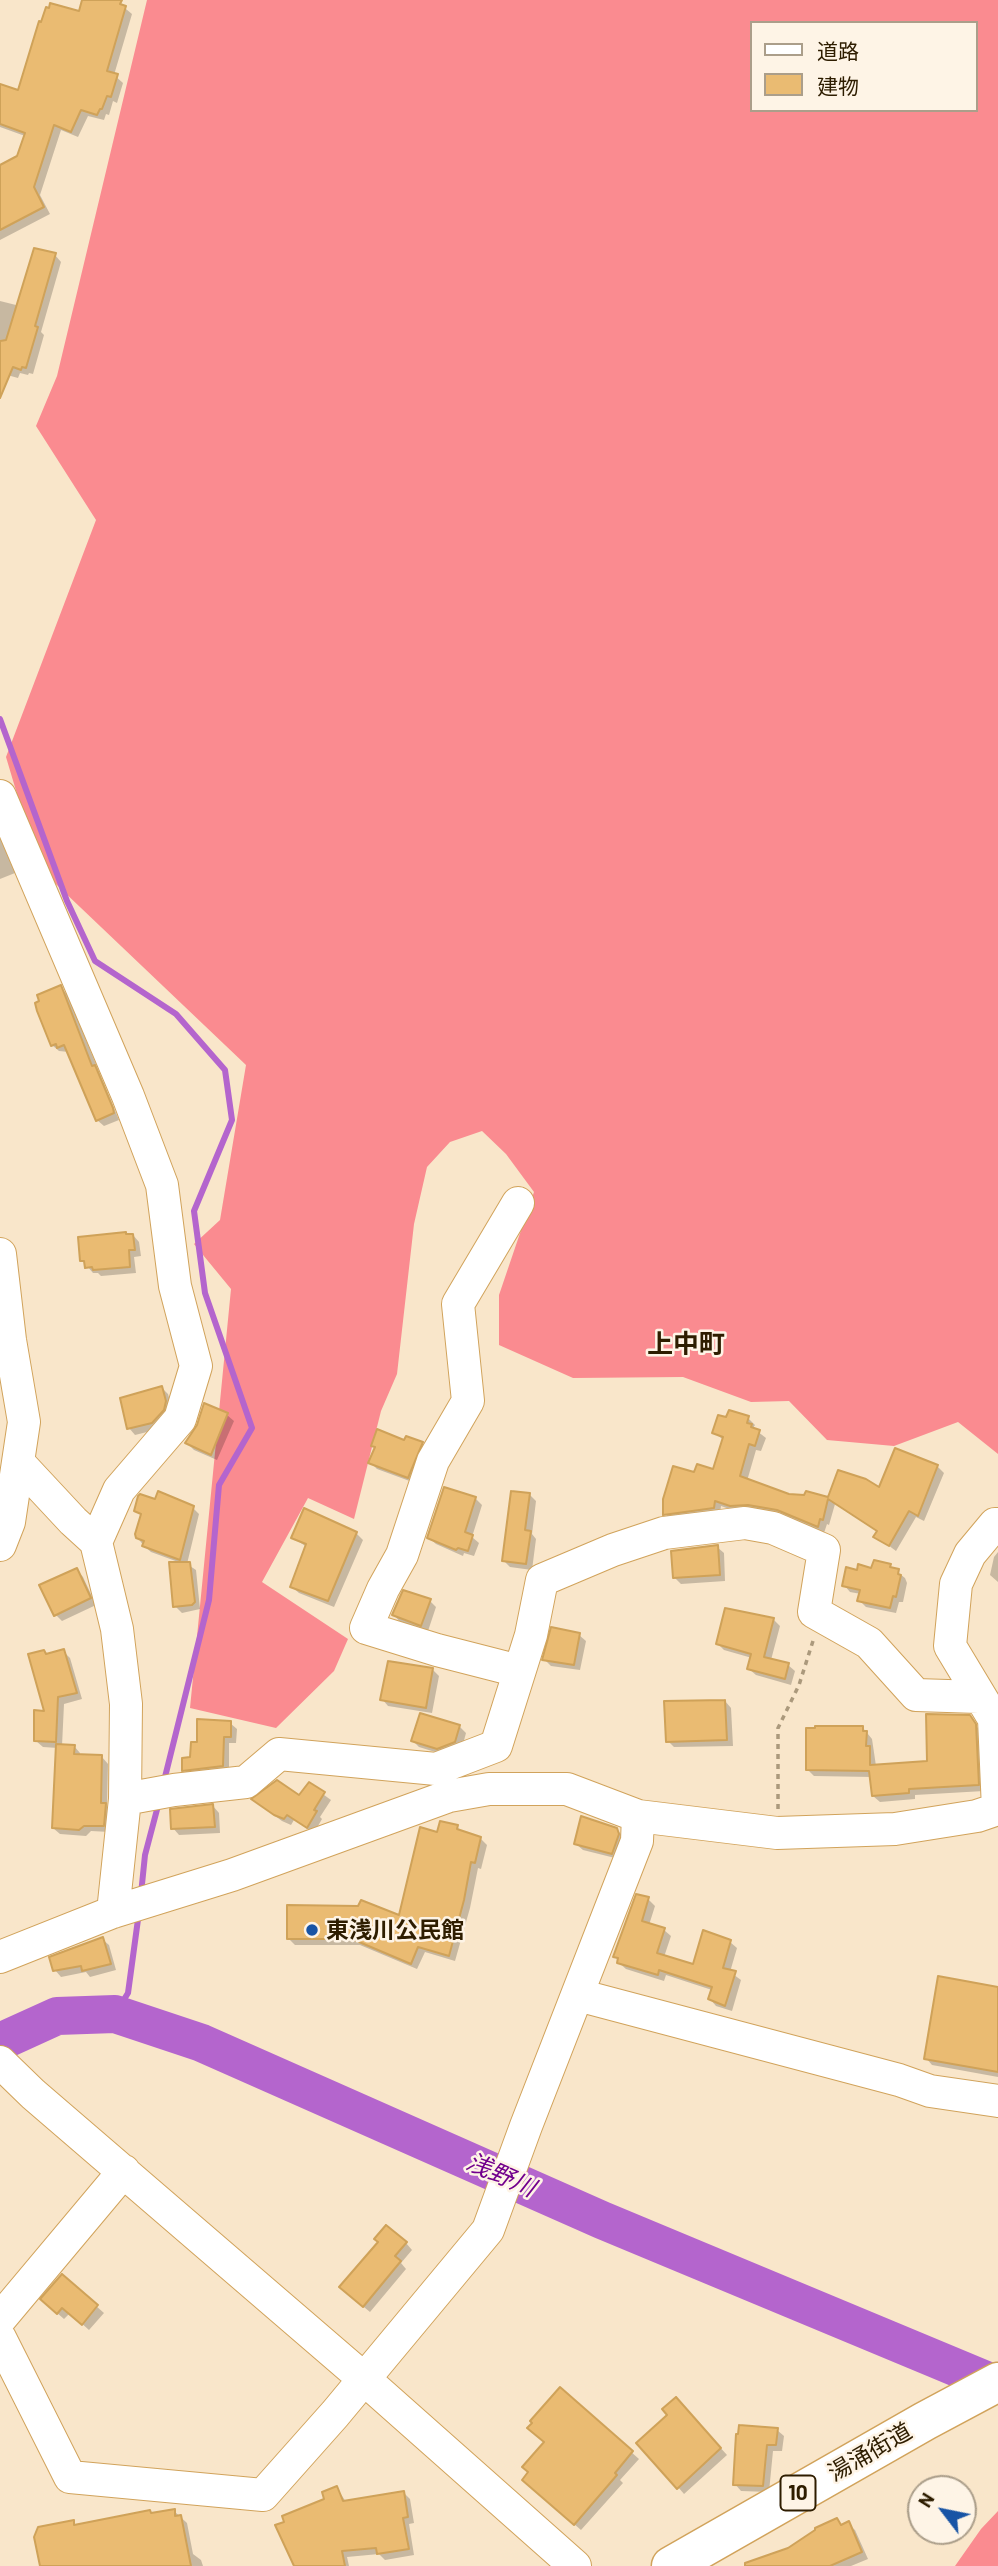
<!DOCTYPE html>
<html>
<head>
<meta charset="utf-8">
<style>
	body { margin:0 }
	#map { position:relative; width:998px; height:2566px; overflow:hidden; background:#f9e6ca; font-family:Barlow,"Noto Sans JP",sans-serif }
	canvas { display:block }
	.legend { position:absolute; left:750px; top:21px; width:228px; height:91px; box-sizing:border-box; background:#fef4e6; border:2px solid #ab9e8a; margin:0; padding:9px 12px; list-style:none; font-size:21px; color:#2e1d00 }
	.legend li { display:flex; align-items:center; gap:14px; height:35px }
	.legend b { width:35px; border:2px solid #ab9e8a }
	.north { position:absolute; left:907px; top:2475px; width:70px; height:70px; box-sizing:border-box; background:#fef4e6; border:2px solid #ab9e8a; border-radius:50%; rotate:302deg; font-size:19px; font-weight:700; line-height:28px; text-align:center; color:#2e1d00 }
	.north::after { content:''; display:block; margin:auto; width:24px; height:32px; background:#1854a5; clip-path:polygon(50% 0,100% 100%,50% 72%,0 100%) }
</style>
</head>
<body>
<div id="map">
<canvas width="998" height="2566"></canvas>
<ul class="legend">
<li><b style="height:9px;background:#fff"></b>道路</li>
<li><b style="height:19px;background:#eabb72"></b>建物</li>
</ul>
<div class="north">N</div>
</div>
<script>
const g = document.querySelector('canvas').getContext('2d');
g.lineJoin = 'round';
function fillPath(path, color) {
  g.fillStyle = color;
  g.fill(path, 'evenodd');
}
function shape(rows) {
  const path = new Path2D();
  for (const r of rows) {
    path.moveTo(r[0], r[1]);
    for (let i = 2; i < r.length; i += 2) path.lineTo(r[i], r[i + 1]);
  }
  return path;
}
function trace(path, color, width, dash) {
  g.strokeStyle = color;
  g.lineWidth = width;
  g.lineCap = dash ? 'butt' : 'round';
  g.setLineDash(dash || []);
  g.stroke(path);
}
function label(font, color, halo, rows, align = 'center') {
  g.font = font + ' Barlow,"Noto Sans JP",sans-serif';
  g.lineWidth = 5;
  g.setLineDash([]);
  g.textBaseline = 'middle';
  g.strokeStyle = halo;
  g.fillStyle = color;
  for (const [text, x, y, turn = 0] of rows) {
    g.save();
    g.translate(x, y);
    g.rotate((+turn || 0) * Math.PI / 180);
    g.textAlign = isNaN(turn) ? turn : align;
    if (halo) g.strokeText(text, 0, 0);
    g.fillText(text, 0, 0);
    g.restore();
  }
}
fillPath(shape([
	[147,0,998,0,998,1454,958,1422,894,1446,827,1440,789,1401,751,1402,683,1377,573,1378,499,1345,499,1295,534,1192,506,1154,482,1131,450,1142,427,1167,414,1224,397,1374,381,1411,354,1519,308,1498,262,1582,348,1639,334,1671,276,1728,190,1708,231,1289,194,1244,220,1220,246,1065,39,868,6,757,96,520,36,426,57,376],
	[751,23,975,23,975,110,751,110],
	[998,2511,998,2566,955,2566,981,2529]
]), '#fa8b90');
fillPath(shape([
	[84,0,115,0,132,14,114,75,123,83,117,103,113,101,109,115,106,114,104,120,88,116,78,137,61,130,40,195,50,214,0,240,0,167,18,158,25,136,0,127,0,89,19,92,80,14],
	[55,255,61,262,41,332,44,335,33,374,29,373,28,375,20,373,18,378,0,373,0,301,20,306],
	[0,837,15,873,0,879],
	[60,987,67,994,119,1120,104,1126,97,1120,69,1052,59,1051,52,1045,41,1002],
	[133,1235,139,1242,141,1256,134,1257,136,1273,101,1276,98,1273,93,1273,82,1260,128,1236],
	[162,1388,168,1394,172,1408,159,1429,135,1435,129,1428,129,1395],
	[227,1415,234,1421,217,1460,194,1450,187,1443],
	[748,1418,755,1425,753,1428,766,1438,761,1451,756,1450,747,1481,789,1495,829,1499,879,1489,937,1466,944,1473,924,1521,916,1517,896,1551,876,1536,878,1532,835,1504,829,1525,827,1524,824,1533,784,1516,738,1512,721,1506,720,1514,672,1520,665,1514,695,1474,714,1471,724,1440,714,1433],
	[422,1444,428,1451,415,1483,377,1469,370,1462,376,1448,373,1445],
	[530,1495,536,1501,532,1534,536,1539,532,1570,510,1567,503,1560],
	[475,1498,482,1505,472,1537,479,1543,474,1556,464,1553,463,1556,436,1544,429,1538],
	[193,1508,199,1514,187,1564,196,1570,200,1609,182,1613,175,1606,181,1563,151,1552,144,1546,137,1537,142,1516,136,1511],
	[356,1533,363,1540,334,1607,299,1593,292,1587,307,1547,293,1538],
	[717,1547,724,1553,725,1581,681,1584,674,1577],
	[998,1552,998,1582,990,1575,994,1557],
	[890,1566,905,1578,907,1583,903,1602,899,1602,896,1613,866,1607,859,1600,861,1594,850,1592,844,1585,858,1572],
	[77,1570,83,1577,96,1605,62,1621,56,1615],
	[430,1601,436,1607,428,1631,400,1622,394,1615],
	[773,1619,780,1626,771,1660,788,1665,795,1671,791,1685,756,1675,749,1669,752,1658,724,1650,718,1644],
	[579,1635,586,1641,580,1670,551,1666,544,1659],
	[63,1651,70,1658,82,1699,64,1704,62,1746,74,1746,80,1753,80,1756,102,1757,108,1764,107,1806,112,1812,110,1832,91,1831,86,1836,60,1834,53,1828,58,1748,43,1747,36,1741,46,1713,47,1655],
	[433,1670,439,1676,432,1713,388,1706,382,1699],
	[725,1701,731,1708,733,1746,674,1747,668,1741],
	[969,1717,982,1733,984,1791,915,1795,915,1799,880,1802,873,1796,872,1777,814,1776,807,1769,863,1728,872,1739,876,1766,928,1762],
	[230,1723,237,1729,236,1743,229,1743,229,1772,190,1776,184,1770,199,1744],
	[459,1726,466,1733,462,1748,445,1755,419,1747,413,1741],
	[309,1784,331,1800,320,1817,322,1819,314,1833,294,1820,291,1825,282,1821,253,1800,300,1797],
	[213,1806,219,1813,220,1833,179,1835,173,1828],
	[457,1827,463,1833,480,1838,487,1845,481,1869,478,1868,470,1908,455,1961,425,1952,417,1969,360,1945,295,1945,288,1938,400,1918,438,1834],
	[616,1829,623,1836,619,1859,583,1850,576,1844],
	[648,1899,655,1906,649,1925,664,1930,671,1936,664,1957,694,1966,730,1942,737,1948,730,1972,741,1980,732,2011,716,2006,710,1999,712,1990,666,1975,664,1981,626,1969,619,1963,615,1956],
	[102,1939,109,1945,116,1970,90,1977,86,1972,61,1977,55,1970],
	[998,1989,998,2077,932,2065,926,2058],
	[406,2243,412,2250,401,2263,406,2269,370,2312,348,2294],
	[62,2276,104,2313,89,2330,70,2313,64,2319,49,2306],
	[560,2389,639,2459,620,2480,623,2483,581,2530,530,2486,546,2442,534,2423],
	[682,2405,727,2455,684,2494,678,2487,670,2415],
	[777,2430,784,2436,782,2451,773,2451,769,2492,741,2491,735,2484],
	[337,2488,346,2502,403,2492,410,2499,414,2523,409,2524,414,2555,385,2560,379,2554,347,2557,349,2566,295,2566,327,2500],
	[174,2511,187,2523,193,2554,201,2560,203,2566,42,2566,73,2522,77,2526],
	[837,2520,843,2526,848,2524,855,2530,868,2559,851,2566,748,2566,789,2550]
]), '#0003');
trace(shape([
	[0,719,67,901,95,961,176,1014,225,1070,232,1120,194,1211,205,1293,252,1428,219,1485,209,1600,164,1781],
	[141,1894,145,1855,159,1802],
	[115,2014,128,1993,139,1912]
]), '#b465cd', 6);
trace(shape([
	[0,2042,57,2016,115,2014,202,2043,602,2220,998,2385]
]), '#b465cd', 38);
const building = shape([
	[82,0,122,0,120,4,126,6,107,71,118,74,111,97,107,96,102,109,100,109,97,115,81,110,71,132,54,125,34,187,44,207,0,230,0,165,17,156,25,133,0,124,0,84,18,90,39,21,41,22,46,7,49,8,50,3,79,11,82,0],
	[34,248,56,253,35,326,38,327,26,368,22,367,21,370,13,367,0,398,0,341,6,340,34,248],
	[61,985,92,1066,95,1065,113,1108,114,1113,96,1121,64,1045,57,1048,56,1044,51,1046,37,1011,35,1003,39,1001,37,995,61,985],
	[126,1232,126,1234,133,1234,135,1250,129,1250,130,1267,93,1270,92,1267,85,1268,84,1261,80,1261,78,1237,126,1232],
	[162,1386,166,1401,164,1410,152,1423,127,1429,120,1398,162,1386],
	[204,1403,228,1413,211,1455,185,1443,197,1425,204,1403],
	[729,1410,749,1416,747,1423,752,1424,751,1427,760,1430,755,1446,749,1444,740,1476,789,1494,804,1495,806,1491,828,1497,838,1470,866,1479,879,1487,895,1448,938,1465,918,1516,909,1511,889,1546,873,1537,877,1531,828,1499,823,1520,820,1519,818,1527,777,1510,748,1505,730,1506,715,1501,714,1508,663,1515,663,1499,673,1466,694,1472,697,1464,713,1469,723,1437,712,1433,718,1415,726,1417,729,1410],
	[377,1429,404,1440,406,1436,423,1442,408,1478,368,1463,375,1447,371,1446,377,1429],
	[444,1487,476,1497,465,1532,473,1535,468,1551,458,1548,456,1550,427,1538,444,1487],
	[158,1491,194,1506,180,1560,142,1546,144,1541,136,1538,135,1534,141,1514,134,1511,138,1496,140,1494,155,1499,158,1491],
	[511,1491,530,1493,525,1530,531,1531,526,1564,502,1561,511,1491],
	[304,1508,357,1532,328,1601,290,1587,306,1544,291,1538,304,1508],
	[718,1545,720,1575,673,1578,671,1551,718,1545],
	[874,1560,891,1564,890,1567,899,1569,898,1574,901,1575,896,1597,893,1596,890,1608,857,1601,860,1590,842,1586,846,1567,857,1570,858,1564,871,1568,874,1560],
	[169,1562,190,1562,195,1602,192,1605,173,1607,169,1562],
	[77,1568,91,1598,54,1616,39,1585,77,1568],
	[403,1590,431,1599,421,1626,392,1615,403,1590],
	[725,1608,774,1618,764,1657,789,1663,785,1679,747,1669,751,1654,716,1644,725,1608],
	[551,1627,580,1633,574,1665,542,1660,551,1627],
	[64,1649,77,1693,58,1697,56,1742,34,1741,34,1710,44,1711,28,1654,44,1650,46,1654,64,1649],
	[388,1661,433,1668,426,1708,380,1700,388,1661],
	[725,1700,727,1740,666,1742,664,1701,725,1700],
	[420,1713,460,1725,455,1742,437,1749,411,1741,420,1713],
	[926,1714,970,1715,976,1724,979,1785,909,1789,909,1793,872,1796,869,1771,806,1770,806,1728,815,1728,815,1726,863,1726,863,1731,867,1731,866,1746,870,1746,870,1765,927,1761,926,1714],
	[197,1719,231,1721,231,1737,224,1737,223,1766,182,1771,182,1758,190,1757,191,1742,197,1742,197,1719],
	[56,1744,75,1745,74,1754,102,1755,101,1803,106,1803,104,1826,84,1826,79,1830,52,1828,56,1744],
	[277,1780,299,1795,309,1782,325,1792,314,1810,317,1811,307,1828,287,1815,284,1819,274,1815,251,1799,277,1780],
	[213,1804,215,1827,171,1829,170,1809,213,1804],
	[581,1816,617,1828,619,1834,612,1854,574,1844,581,1816],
	[440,1821,458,1825,457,1829,481,1837,475,1863,471,1862,464,1900,449,1956,418,1947,411,1964,352,1939,287,1939,287,1905,358,1906,361,1900,399,1915,420,1827,437,1832,440,1821],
	[636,1894,649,1897,642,1921,665,1928,657,1953,693,1964,703,1930,731,1940,723,1968,736,1971,725,2006,708,1999,712,1987,659,1970,658,1975,617,1963,618,1958,613,1957,636,1894],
	[103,1937,111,1964,82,1971,81,1966,53,1971,49,1957,103,1937],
	[938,1976,998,1987,998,2072,924,2059,938,1976],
	[386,2225,407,2242,395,2256,401,2261,363,2307,339,2287,378,2242,374,2239,386,2225],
	[62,2274,98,2305,82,2325,62,2308,57,2314,40,2299,62,2274],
	[560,2387,633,2451,615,2473,617,2475,574,2525,522,2480,528,2472,522,2467,544,2442,527,2428,532,2423,530,2421,560,2387],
	[676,2397,721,2448,677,2489,636,2443,667,2415,662,2409,676,2397],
	[739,2425,778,2428,776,2445,767,2445,763,2486,733,2485,736,2434,738,2434,739,2425],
	[337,2486,343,2501,404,2491,408,2517,403,2518,409,2549,377,2554,376,2548,342,2551,345,2566,294,2566,275,2525,284,2522,282,2516,324,2499,322,2492,337,2486],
	[175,2509,175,2516,181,2515,191,2566,40,2566,34,2537,38,2527,74,2520,74,2525,150,2510,151,2513,175,2509],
	[837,2518,841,2525,849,2521,862,2552,830,2566,745,2566,745,2563,788,2548,815,2530,815,2528,837,2518]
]);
fillPath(building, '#eabb72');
trace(building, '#cfa259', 2);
const minor = shape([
	[0,796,128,1096,162,1185,175,1286,196,1366,180,1419,119,1490,96,1542],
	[518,1203,458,1304,468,1401,433,1461,402,1555,383,1589,366,1628,437,1650,519,1671],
	[0,1254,10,1340,24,1422,9,1522,0,1545],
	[18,1462,73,1521,96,1542,117,1629,126,1704,125,1799,113,1912],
	[125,1799,174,1790,246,1782,279,1754,436,1769,496,1746,531,1635,542,1580,613,1550,664,1533,745,1523,773,1528,824,1550,814,1612,869,1643,916,1695,979,1697],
	[998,1809,994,1719,950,1646,956,1584,970,1554,995,1524,998,1524],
	[0,1957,113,1912,232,1875,449,1796,489,1789,567,1789,638,1816,777,1833,895,1829,977,1816,998,1809],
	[578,1995,899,2080,930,2091,998,2101],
	[0,2062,33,2094,363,2378,575,2566],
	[0,2319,124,2171],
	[0,2338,70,2477,263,2495,335,2414,488,2230,526,2126,637,1841,638,1816]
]);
const major = shape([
	[671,2566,925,2421,998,2382]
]);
trace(minor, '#d1a35b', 34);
trace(major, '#d1a35b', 41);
trace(shape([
	[778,1809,778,1728,799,1685,813,1641]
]), '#ab997c', 3.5, [5, 5]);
trace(minor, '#fff', 32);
trace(major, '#fff', 38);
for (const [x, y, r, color] of [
	[312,1930,7,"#1854a5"]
]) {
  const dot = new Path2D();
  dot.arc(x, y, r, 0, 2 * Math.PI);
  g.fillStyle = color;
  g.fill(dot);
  trace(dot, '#fef4e6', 2.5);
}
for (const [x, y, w] of [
	[798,2493,35]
]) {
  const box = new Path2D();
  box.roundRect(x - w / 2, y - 17.5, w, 35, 5);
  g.fillStyle = '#fef4e6';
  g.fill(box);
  trace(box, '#2e1d00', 2);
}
label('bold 21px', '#2e1d00', null, [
	["10",798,2493]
]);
label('bold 23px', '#2e1d00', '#fef4e6', [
	["東浅川公民館",326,1930]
], 'left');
label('23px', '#2e1d00', '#fef4e6', [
	["湯涌街道",870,2452,-30]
]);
label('italic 24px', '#72008d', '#fef4e6', [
	["浅野川",501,2175,24]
]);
label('bold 26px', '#2e1d00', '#fef4e6', [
	["上中町",686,1344]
]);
</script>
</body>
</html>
